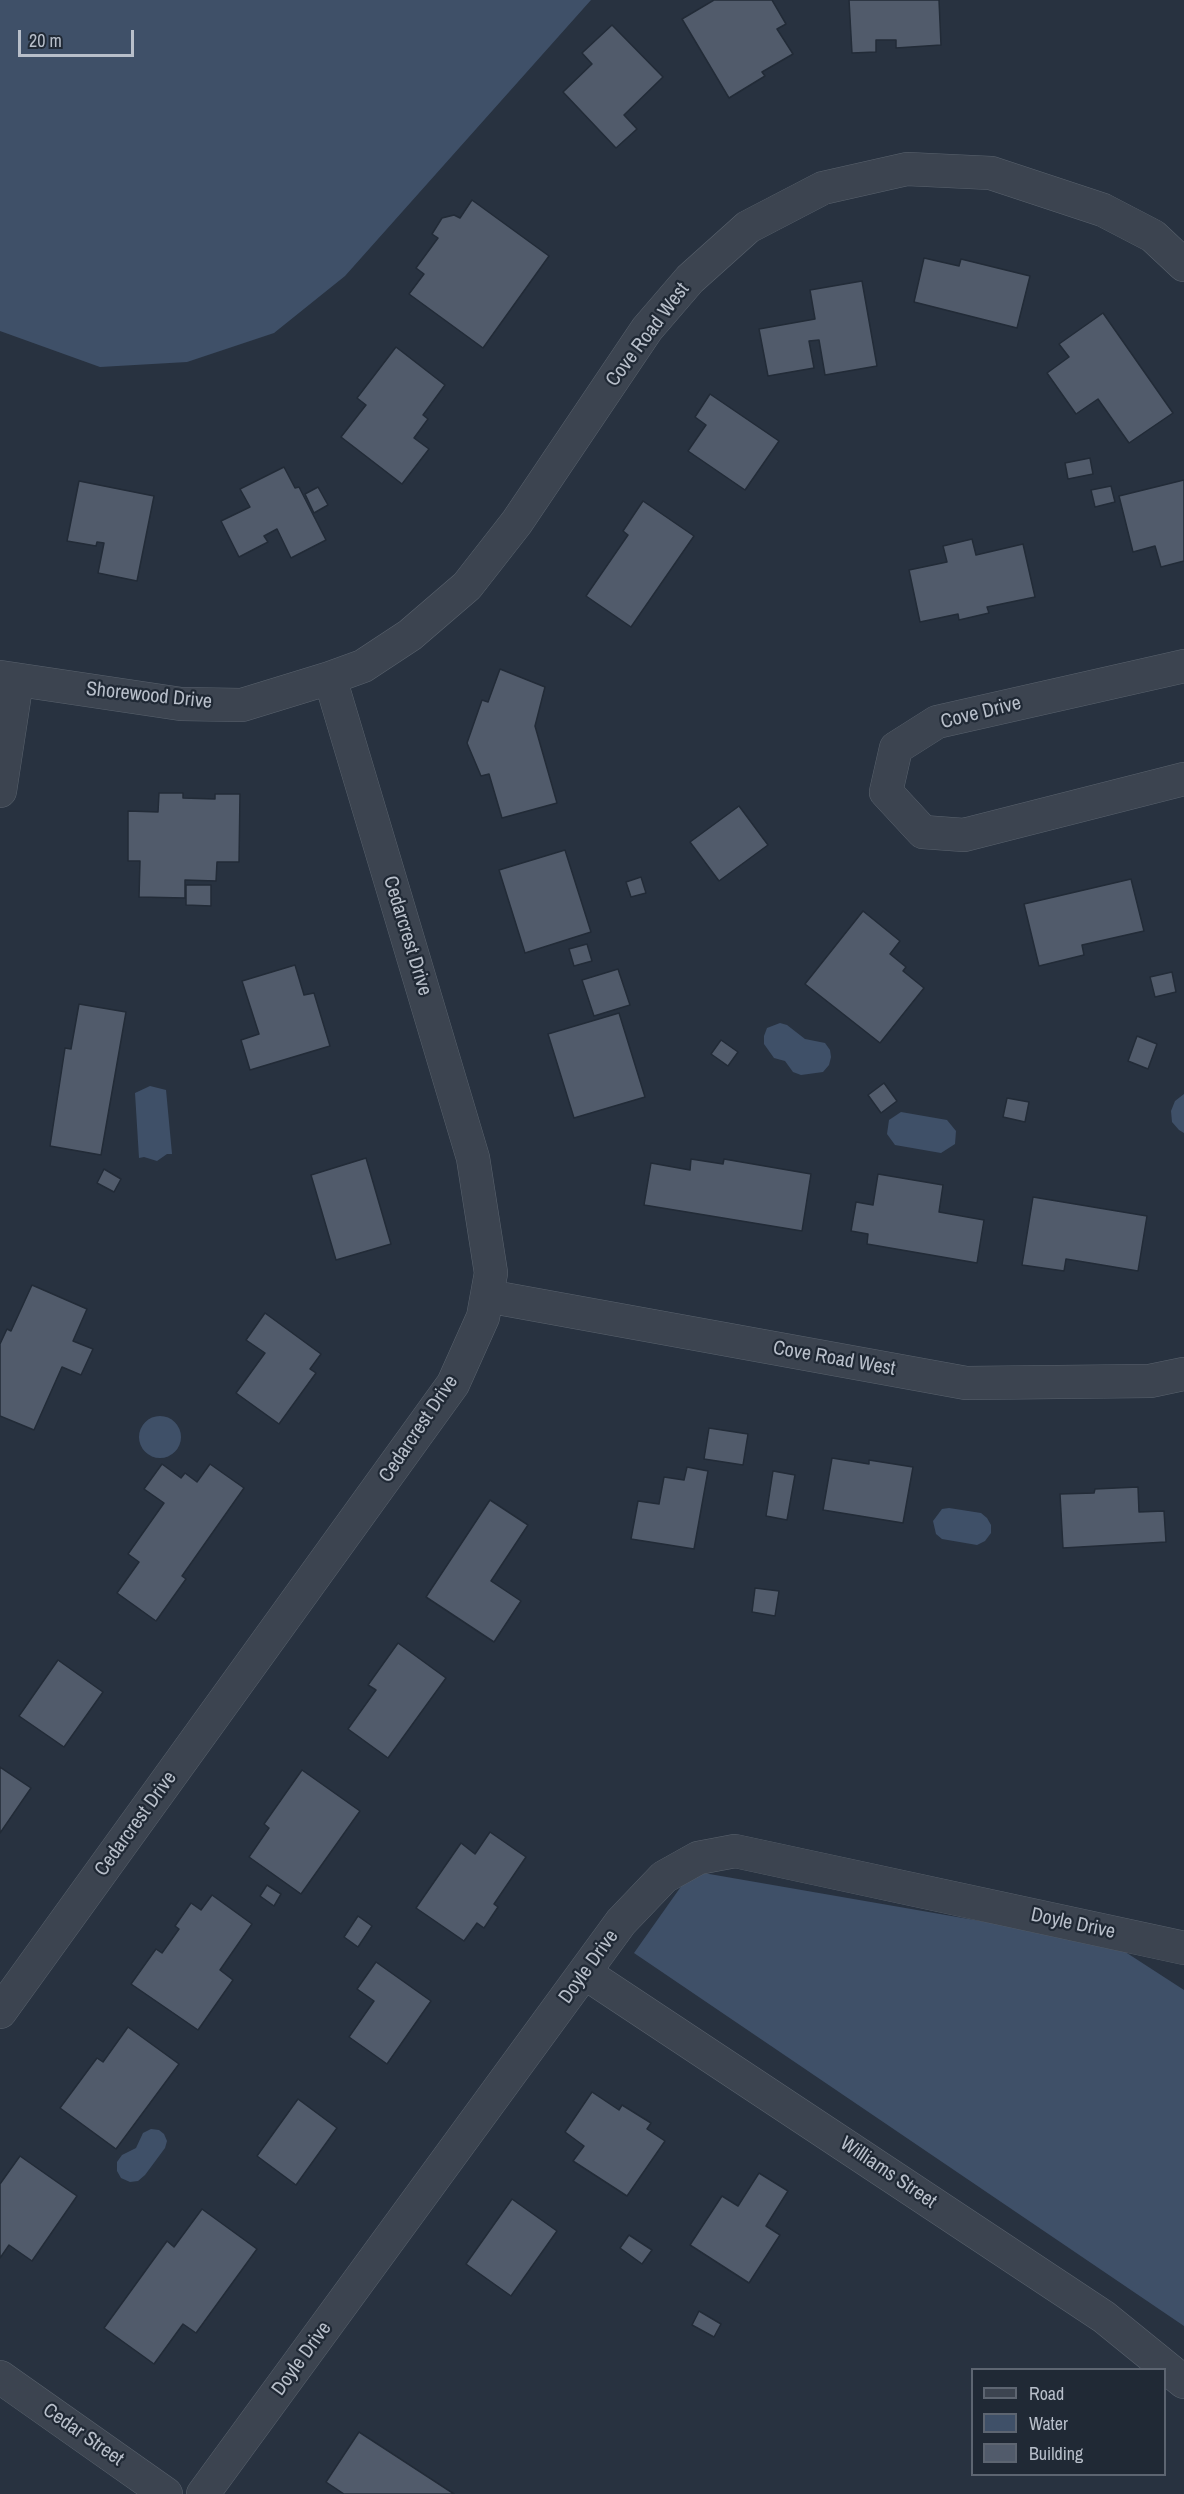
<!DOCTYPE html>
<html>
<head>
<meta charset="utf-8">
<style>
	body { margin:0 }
	#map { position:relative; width:1184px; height:2494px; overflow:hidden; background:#283240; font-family:"Archivo Narrow",sans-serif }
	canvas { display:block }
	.legend { position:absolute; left:971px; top:2368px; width:195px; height:108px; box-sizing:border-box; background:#202935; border:2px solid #5d6571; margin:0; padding:8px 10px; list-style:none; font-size:18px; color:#b8bfca }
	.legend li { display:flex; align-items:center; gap:12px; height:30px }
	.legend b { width:30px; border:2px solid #5d6571 }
	.scale { position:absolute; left:18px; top:30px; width:116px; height:27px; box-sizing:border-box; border:3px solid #b8bfca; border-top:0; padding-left:8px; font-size:18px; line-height:21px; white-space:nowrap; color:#b8bfca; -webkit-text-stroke:4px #202935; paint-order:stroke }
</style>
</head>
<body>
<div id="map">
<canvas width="1184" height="2494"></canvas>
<ul class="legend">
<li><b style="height:8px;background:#3c4450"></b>Road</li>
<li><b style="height:16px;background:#3f5068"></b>Water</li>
<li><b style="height:16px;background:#515b6b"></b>Building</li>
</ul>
<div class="scale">20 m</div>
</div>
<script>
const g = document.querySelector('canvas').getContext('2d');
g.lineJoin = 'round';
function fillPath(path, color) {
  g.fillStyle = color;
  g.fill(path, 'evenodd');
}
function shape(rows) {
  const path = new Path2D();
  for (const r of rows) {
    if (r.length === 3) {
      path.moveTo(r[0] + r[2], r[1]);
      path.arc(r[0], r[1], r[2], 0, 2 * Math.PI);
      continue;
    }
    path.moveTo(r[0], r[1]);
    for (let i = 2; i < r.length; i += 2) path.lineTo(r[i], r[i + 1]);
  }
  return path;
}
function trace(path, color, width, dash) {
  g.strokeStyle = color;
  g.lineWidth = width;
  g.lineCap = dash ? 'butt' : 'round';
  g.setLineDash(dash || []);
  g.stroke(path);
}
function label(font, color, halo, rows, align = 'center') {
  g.font = font + ' "Archivo Narrow",sans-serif';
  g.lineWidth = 4.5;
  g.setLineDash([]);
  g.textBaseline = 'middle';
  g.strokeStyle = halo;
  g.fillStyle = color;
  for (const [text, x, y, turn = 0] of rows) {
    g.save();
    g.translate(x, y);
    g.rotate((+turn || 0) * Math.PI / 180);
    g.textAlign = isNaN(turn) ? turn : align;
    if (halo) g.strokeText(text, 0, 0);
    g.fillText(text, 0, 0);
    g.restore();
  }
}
fillPath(shape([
	[0,0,591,0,345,276,274,333,187,362,100,367,0,331],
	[780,1023,787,1025,805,1039,825,1043,830,1050,831,1057,829,1065,823,1072,801,1075,793,1072,785,1061,774,1058,764,1044,764,1036,767,1028],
	[150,1086,166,1090,172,1154,167,1154,157,1161,144,1157,139,1158,135,1093],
	[1184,1094,1184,1133,1179,1130,1172,1122,1171,1111,1175,1101],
	[901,1112,947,1120,956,1131,955,1144,941,1153,895,1145,887,1134,889,1120],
	[160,1437,21],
	[949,1508,981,1513,987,1518,991,1525,991,1533,985,1541,977,1545,942,1539,936,1534,933,1521,942,1509],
	[692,1871,1113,1944,1184,1990,1184,2326,634,1953],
	[151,2129,159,2130,164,2134,167,2141,165,2148,145,2175,138,2181,130,2182,121,2178,117,2171,117,2162,122,2155,136,2148,143,2133]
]), '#3f5068');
const building = shape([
	[714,0,772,0,786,24,777,29,793,54,762,72,765,76,729,98,682,19,714,0],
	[849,0,939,0,941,45,896,48,896,40,876,40,876,52,852,53,849,0],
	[612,25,663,77,624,115,637,129,616,148,563,92,592,64,582,53,612,25],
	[472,200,549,256,483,348,409,294,424,274,416,268,438,238,432,234,442,218,454,215,460,218,472,200],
	[924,258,959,266,961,259,1030,276,1017,328,914,302,924,258],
	[862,281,877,366,825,375,819,340,809,341,814,368,768,376,759,329,815,319,810,290,862,281],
	[1103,313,1173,413,1129,443,1098,399,1076,414,1047,373,1069,357,1059,344,1103,313],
	[396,347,445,385,423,415,428,419,414,438,429,449,402,484,341,437,366,405,357,398,396,347],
	[710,394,779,441,745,490,688,451,706,425,695,417,710,394],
	[1090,458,1093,474,1068,479,1065,463,1090,458],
	[284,467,295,488,299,487,326,540,291,558,277,529,264,536,268,542,239,557,221,521,250,507,240,489,284,467],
	[1184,480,1184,561,1161,567,1155,546,1133,552,1119,496,1184,480],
	[79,481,154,496,137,581,98,573,104,543,97,542,96,546,67,541,79,481],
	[1111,486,1115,502,1095,507,1091,490,1111,486],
	[318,487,328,505,314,513,305,494,318,487],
	[643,501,694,536,631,627,586,596,628,535,623,531,643,501],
	[972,539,976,555,1023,544,1035,597,987,607,989,613,959,620,958,614,920,622,909,570,947,562,943,546,972,539],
	[500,669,545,687,535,726,557,803,502,818,489,774,481,776,467,743,482,700,488,702,500,669],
	[159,793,183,793,183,798,215,799,215,794,240,794,239,862,217,862,216,881,185,880,185,898,139,897,140,861,128,861,128,811,158,812,159,793],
	[739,806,768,845,719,881,690,842,739,806],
	[565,850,591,932,525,953,499,870,565,850],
	[641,877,646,893,631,897,626,882,641,877],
	[1131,879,1144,931,1082,945,1084,955,1039,966,1024,904,1131,879],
	[186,885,211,885,211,906,186,905,186,885],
	[863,911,900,941,890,954,906,967,903,971,924,988,880,1043,805,984,863,911],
	[587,944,592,961,574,966,569,949,587,944],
	[295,965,304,995,314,993,330,1046,250,1070,241,1040,259,1034,242,981,295,965],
	[618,969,630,1005,594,1016,582,980,618,969],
	[1172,972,1176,992,1155,997,1150,977,1172,972],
	[79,1004,126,1012,101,1155,50,1146,65,1048,71,1049,79,1004],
	[619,1013,645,1097,574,1118,548,1034,619,1013],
	[1137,1036,1157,1044,1148,1069,1128,1061,1137,1036],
	[721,1040,738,1052,728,1066,711,1054,721,1040],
	[884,1083,897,1101,881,1113,868,1095,884,1083],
	[1007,1098,1029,1102,1025,1122,1003,1117,1007,1098],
	[366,1158,391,1244,336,1260,311,1175,366,1158],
	[691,1159,723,1164,724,1159,811,1174,802,1231,644,1205,651,1163,690,1170,691,1159],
	[104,1169,121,1179,114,1192,97,1183,104,1169],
	[878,1174,943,1185,939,1212,984,1220,977,1263,867,1244,868,1234,851,1231,856,1202,873,1205,878,1174],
	[1033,1197,1147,1216,1138,1271,1066,1259,1064,1271,1022,1265,1033,1197],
	[32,1285,87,1309,73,1341,93,1349,81,1375,62,1367,34,1430,0,1416,0,1344,7,1329,11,1331,32,1285],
	[265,1313,321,1354,310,1369,316,1373,279,1424,236,1393,265,1353,246,1340,265,1313],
	[709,1428,748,1434,743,1465,704,1459,709,1428],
	[832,1458,869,1464,869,1460,913,1467,903,1523,823,1510,832,1458],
	[162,1464,181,1478,185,1473,197,1482,210,1464,244,1488,182,1576,186,1579,156,1621,117,1593,139,1562,128,1554,164,1503,144,1489,162,1464],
	[687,1467,708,1471,694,1549,631,1539,638,1501,659,1504,664,1477,684,1480,687,1467],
	[773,1471,795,1475,787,1520,766,1516,773,1471],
	[1138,1487,1139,1512,1164,1511,1166,1542,1063,1548,1060,1494,1094,1493,1095,1489,1138,1487],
	[490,1500,528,1525,491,1581,521,1601,494,1642,426,1597,490,1500],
	[755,1588,779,1591,775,1616,752,1612,755,1588],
	[398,1643,446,1678,388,1758,348,1729,376,1690,368,1685,398,1643],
	[58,1660,103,1692,64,1747,19,1716,58,1660],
	[0,1767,31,1788,0,1833,0,1767],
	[302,1770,360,1811,301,1894,249,1857,269,1828,264,1824,302,1770],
	[490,1832,526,1857,494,1904,498,1907,484,1928,477,1923,464,1941,416,1908,461,1843,475,1854,490,1832],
	[267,1885,281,1894,274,1906,260,1896,267,1885],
	[212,1895,252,1924,220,1970,233,1980,198,2030,131,1984,156,1949,162,1953,179,1929,175,1926,191,1903,201,1910,212,1895],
	[358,1916,372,1926,358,1947,344,1937,358,1916],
	[376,1962,431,2001,387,2064,349,2037,374,2001,357,1989,376,1962],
	[128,2027,179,2064,116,2149,60,2108,97,2058,103,2062,128,2027],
	[592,2092,619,2110,622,2105,651,2123,647,2129,665,2141,627,2196,573,2161,584,2146,565,2132,592,2092],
	[298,2099,337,2128,296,2185,257,2156,298,2099],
	[20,2156,77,2196,32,2261,9,2245,0,2258,0,2184,20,2156],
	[759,2173,788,2191,766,2226,780,2235,749,2283,690,2245,722,2196,738,2206,759,2173],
	[512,2199,557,2231,511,2296,466,2264,512,2199],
	[202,2209,257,2249,196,2333,183,2324,154,2364,104,2328,167,2241,174,2247,202,2209],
	[629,2235,652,2250,642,2264,620,2248,629,2235],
	[699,2311,721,2324,714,2337,692,2325,699,2311],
	[359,2432,454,2494,344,2494,326,2482,359,2432]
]);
fillPath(building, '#515b6b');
trace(building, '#222b37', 1.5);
const minor = shape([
	[1184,666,937,722,896,748,886,792,923,832,964,835,1184,779],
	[0,677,181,704,242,705,330,678,363,666,410,635,467,586,517,522,647,329,690,279,748,227,823,188,907,169,991,173,1103,210,1153,236,1184,265],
	[0,791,17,680],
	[487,1296,966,1383,1150,1381,1184,1374],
	[585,1973,1104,2317,1184,2382],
	[0,2012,453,1384,483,1317,491,1273,473,1158,330,678],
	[0,2377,166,2494],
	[203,2494,621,1922,664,1877,698,1858,735,1851,1184,1948]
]);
trace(minor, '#59626d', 34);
trace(minor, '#3c4450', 33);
label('20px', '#b8bfca', '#202935', [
	["Cove Road West",648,335,-53],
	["Shorewood Drive",149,696,6],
	["Cove Drive",981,713,-14],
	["Cedarcrest Drive",407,936,73],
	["Cove Road West",834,1359,10],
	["Cedarcrest Drive",419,1429,-56],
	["Cedarcrest Drive",136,1824,-54],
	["Doyle Drive",1073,1924,12],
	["Doyle Drive",589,1967,-54],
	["Williams Street",888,2173,34],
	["Doyle Drive",302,2359,-54],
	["Cedar Street",83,2435,35]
]);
</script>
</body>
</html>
